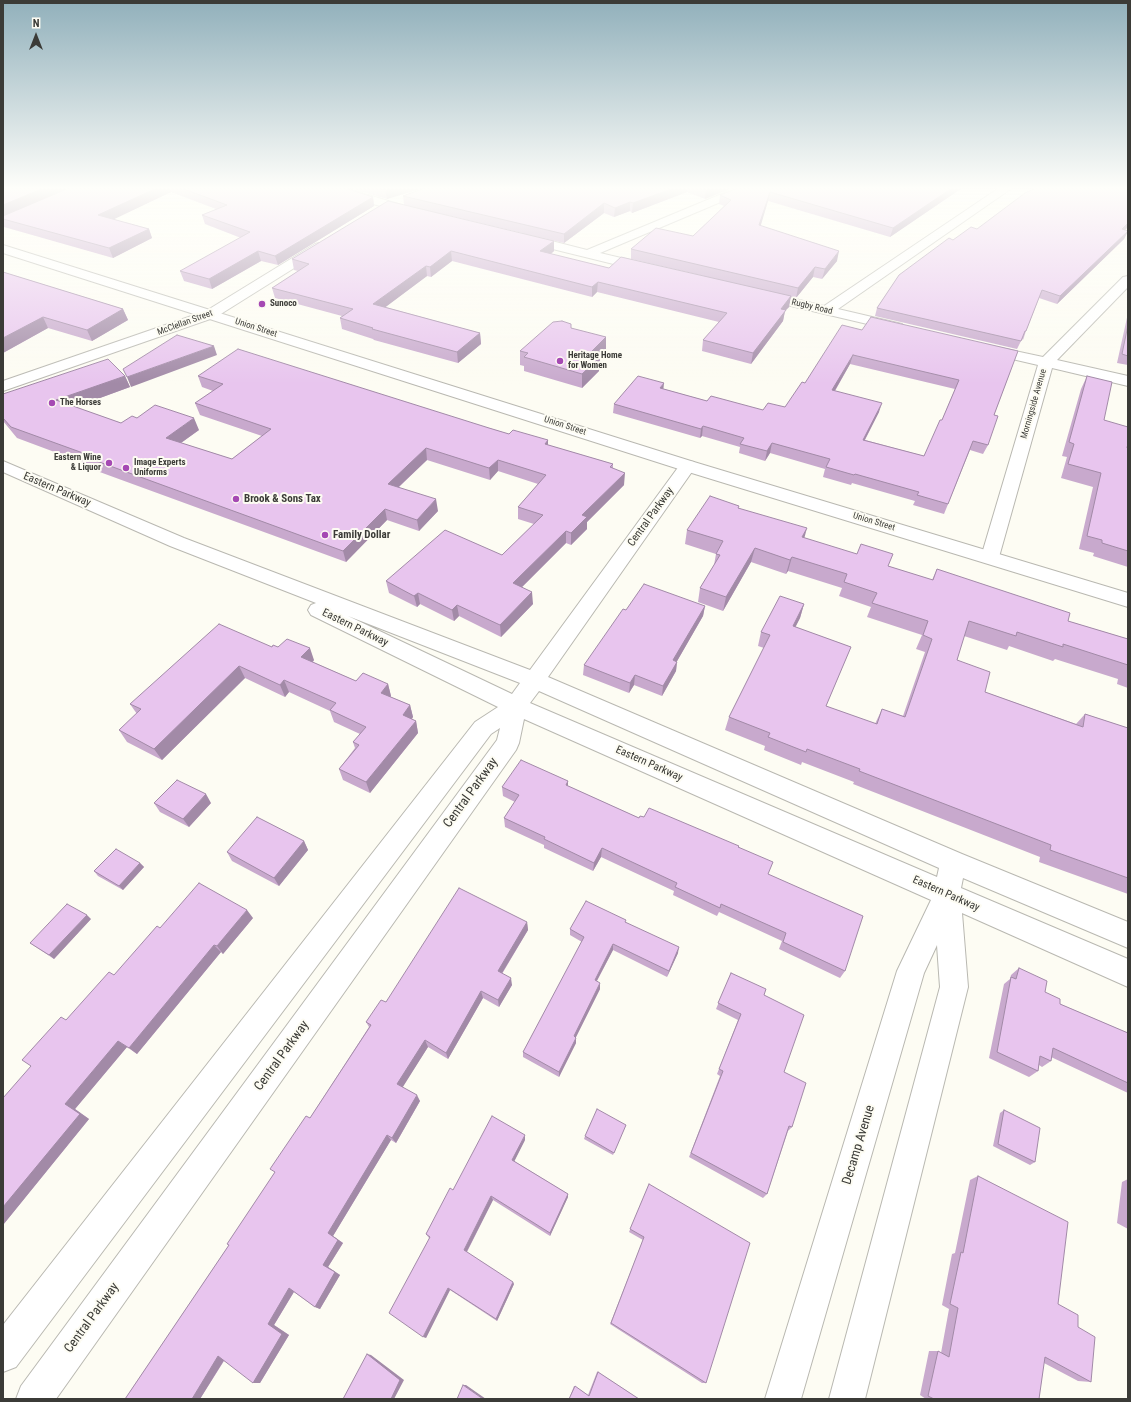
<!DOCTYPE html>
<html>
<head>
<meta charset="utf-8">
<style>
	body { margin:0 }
	#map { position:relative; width:1131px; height:1402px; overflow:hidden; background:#fdfcf3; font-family:"Roboto Condensed",sans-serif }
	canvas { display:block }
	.frame { position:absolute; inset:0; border:4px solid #3b3b37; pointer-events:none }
	.north { position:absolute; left:16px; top:16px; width:40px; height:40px; -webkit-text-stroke:3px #fdfcf3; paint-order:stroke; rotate:0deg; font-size:11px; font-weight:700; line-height:16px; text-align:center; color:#3b3b37 }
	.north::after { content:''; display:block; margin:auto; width:14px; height:18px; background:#3b3b37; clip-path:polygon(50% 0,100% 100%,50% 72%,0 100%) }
</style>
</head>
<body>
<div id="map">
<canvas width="1131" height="1402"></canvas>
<div class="frame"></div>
<div class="north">N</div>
</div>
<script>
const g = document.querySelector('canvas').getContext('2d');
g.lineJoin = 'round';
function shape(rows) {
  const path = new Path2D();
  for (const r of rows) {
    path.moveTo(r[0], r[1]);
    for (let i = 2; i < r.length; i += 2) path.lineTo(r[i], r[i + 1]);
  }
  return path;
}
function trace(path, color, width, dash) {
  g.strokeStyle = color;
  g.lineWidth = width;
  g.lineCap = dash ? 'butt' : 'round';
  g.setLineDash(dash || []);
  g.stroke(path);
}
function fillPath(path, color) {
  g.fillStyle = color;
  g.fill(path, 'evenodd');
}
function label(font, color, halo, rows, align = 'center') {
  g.font = font + ' "Roboto Condensed",sans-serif';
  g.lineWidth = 4;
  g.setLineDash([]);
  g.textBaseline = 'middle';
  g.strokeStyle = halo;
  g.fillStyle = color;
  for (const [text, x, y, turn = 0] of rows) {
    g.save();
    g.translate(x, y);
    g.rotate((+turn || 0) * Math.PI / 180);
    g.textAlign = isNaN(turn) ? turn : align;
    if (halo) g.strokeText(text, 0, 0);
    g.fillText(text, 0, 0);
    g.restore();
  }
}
const minor = shape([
	[328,188,345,188,415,209,417,211,415,213,411,214,407,213,373,204,330,190,328,188],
	[736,188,751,188,749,190,600,253,651,265,652,268,651,271,646,272,520,241,518,238,520,235,524,234,587,250,736,188],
	[999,188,1012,188,838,309,902,324,904,327,902,330,897,331,757,298,755,295,757,292,762,291,824,306,999,188],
	[319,243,323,244,325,247,323,250,216,317,3,391,3,381,206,311,315,244,319,243],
	[1128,276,1128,287,1057,360,1128,376,1128,386,1052,368,999,557,997,561,990,563,983,561,981,557,1038,365,982,352,980,349,982,346,987,345,1043,357,1123,277,1128,276],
	[3,461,184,538,530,670,682,462,688,461,694,462,696,466,548,677,962,854,1128,922,1128,948,963,878,961,888,1128,959,1128,987,962,913,968,987,865,1399,829,1399,940,987,937,945,924,973,801,1399,765,1399,897,971,931,900,524,719,519,743,516,750,56,1399,16,1399,21,1386,497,740,500,728,491,734,16,1367,3,1372,3,1325,475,722,498,707,311,615,308,610,311,605,316,603,170,546,3,472,3,461],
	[348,616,520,683,512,694,348,616],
	[539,691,939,868,937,877,530,703,539,691]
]);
const major = shape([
	[3,245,694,462,1128,593,1128,607,682,470,3,253,3,245]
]);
trace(minor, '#b9b8b1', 2);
trace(major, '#b9b8b1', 2);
fillPath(minor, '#fff');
fillPath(major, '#fff');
fillPath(shape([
	[3,188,345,188,373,197,374,206,278,265,261,261,212,289,184,281,180,271,241,238,205,224,202,215,216,209,171,192,113,219,149,229,152,238,113,258,4,227,3,224],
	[350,188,423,188,387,199],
	[425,188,732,188,705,199,687,192,632,213,630,211,614,217,604,213,564,243,438,213,554,251,551,254,609,268,704,276,631,259,631,249,693,236,724,206,719,204,720,195,738,188,962,188,890,237,768,201,760,226,837,261,822,279,813,277,796,298,791,297,789,307,785,311,783,321,751,364,702,351,703,340,719,322,597,292,592,297,452,261,431,277,427,276,385,307,480,333,481,344,458,363,374,340,373,339,342,329,340,318,342,316,275,298,272,288,298,271,294,270,292,259,404,205,403,196],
	[977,229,1125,230,1128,231,1124,239,1057,304,1039,298,1026,331,1023,340,1022,339,1017,349,875,316,877,308,953,240],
	[3,272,123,309,128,320,92,341,48,328,3,353],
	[1128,313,1128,365,1117,363],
	[571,328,606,351,600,357,599,371,582,388,524,371,524,366,520,365,520,351],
	[862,330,1018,351,994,415,988,445,983,454,970,450,944,514,913,505,915,501,852,483,851,485,823,477,825,469,770,453,765,461,739,453,740,447,702,436,700,438,613,413,614,404,664,389,707,401,763,410,785,407,805,383],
	[850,364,955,389,942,420,924,456,865,440,879,412,835,391],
	[125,376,130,387,75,407,121,423,137,418,199,430,181,443,232,459,262,436,200,415,195,403,213,391,202,387,198,376,489,428,509,434,548,440,548,445,613,464,613,468,624,485,587,522,587,529,571,545,566,543,522,587,533,604,501,637,459,616,454,621,420,604,417,607,389,593,386,581,502,555,534,524,518,519,518,507,538,484,498,471,490,480,427,460,399,487,438,511,419,531,387,520,346,562,86,467,84,463,17,438,3,421,3,394],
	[1087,376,1104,420,1128,448,1128,567,1093,556,1094,553,1079,549,1093,487,1061,478,1067,457,1062,456,1081,389],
	[739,508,804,538,888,566,932,580,937,569,1068,621,1128,639,1128,688,1117,684,1118,679,1055,659,1053,661,1009,646,1007,650,964,636,957,660,985,692,1076,724,1085,714,1128,728,1128,894,1039,862,1040,857,853,784,854,782,802,762,801,765,764,750,765,746,725,730,729,717,764,648,758,646,761,632,804,604,800,618,795,627,851,647,826,706,875,724,882,709,903,716,925,652,916,649,922,635,867,617,871,607,839,596,842,588,788,571,786,574,751,562,723,611,698,602,700,588,714,565,716,554,685,544,687,530],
	[705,606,703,616,677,661,676,671,662,696,634,685,629,693,583,675,584,665,626,610],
	[272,647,314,660,313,662,356,681,388,684,391,696,391,697,410,705,413,717,412,719,416,721,418,733,370,793,343,780,339,769,355,748,353,742,360,734,334,722,330,711,289,692,285,697,245,678,162,760,127,742,119,730,137,714,130,704],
	[568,781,568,786,639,818,644,817,739,847,768,874,845,971,840,978,779,949,782,941,719,912,717,916,673,895,674,891,601,857,593,871,544,848,544,845,505,827,504,818,515,802,503,796,502,787],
	[154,803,211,803,189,827,160,812],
	[304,841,308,850,279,886,232,861,227,852],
	[140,863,144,867,123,890,98,876,94,871],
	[253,918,223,954,221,952,137,1054,127,1047,75,1109,89,1119,3,1225,31,1066,66,1020,114,975,160,928],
	[91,919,54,959,30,943],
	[527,922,528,930,502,974,512,985,499,1007,483,998,448,1059,428,1047,402,1087,420,1101,396,1143,391,1140,333,1236,343,1243,328,1267,340,1275,320,1309,315,1307,294,1292,274,1325,289,1335,260,1383,224,1361,200,1399,125,1399,229,1245,275,1172,369,1027,366,1022,386,1002],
	[625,922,678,953,667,977,613,950,597,981,600,989,576,1037,576,1043,559,1077,523,1057,523,1052,582,942,570,935,570,929],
	[1019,968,1045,992,1060,1004,1128,1033,1128,1093,1051,1057,1051,1061,1042,1067,1039,1065,1038,1071,1029,1077,989,1058,1004,984,1010,979,1011,975],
	[731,973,764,995,784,1072,792,1127,788,1131,767,1194,763,1198,689,1157,720,1076,717,1074,738,1020,716,1009],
	[1004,1110,1035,1162,1030,1165,993,1146,1000,1113],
	[626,1125,613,1155,584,1139,585,1136],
	[525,1140,514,1161,568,1194,568,1197,550,1236,493,1200,467,1252,514,1284,497,1321,450,1290,426,1338,429,1238,426,1234,453,1190],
	[978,1176,1058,1304,1078,1327,1091,1382,1078,1381,1044,1363,1039,1399,926,1399,920,1395,929,1351,938,1351,941,1353,949,1309,942,1305,952,1254,955,1253,970,1180],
	[1128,1179,1128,1229,1117,1223,1122,1182],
	[649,1184,706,1383,702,1383,610,1324,643,1240,629,1232],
	[597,1372,598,1372,639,1399,569,1399,574,1386,588,1395]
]), '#c8a9cd');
fillPath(shape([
	[44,188,69,188,3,216,3,205],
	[157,188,169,188,171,192,102,225,98,215],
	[393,188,423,188,387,199,386,190],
	[674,188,687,188,687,192,632,213,633,203],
	[711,188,732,188,705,199,706,190],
	[952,188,962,188,890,237,893,228],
	[770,192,768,201,758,235,759,225],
	[373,197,374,206,278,265,275,256],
	[630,202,630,211,614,217,615,208],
	[604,203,604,213,564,243,564,234],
	[1128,223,1128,227,1118,237,1122,229],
	[149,229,152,238,113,258,109,248],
	[1128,231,1124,239,1057,304,1060,296],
	[554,241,554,251,541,262,540,251],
	[258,251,261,261,212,289,209,279],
	[451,251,452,261,431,277,430,267],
	[839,251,837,261,822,279,825,269],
	[426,266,427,276,375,315,373,304],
	[815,267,813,277,796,298,798,288],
	[598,282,597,292,592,297,592,287],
	[791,296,789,307,785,311,783,321,751,364,753,353,781,309],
	[123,309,128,320,92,341,87,330],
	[43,317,48,328,3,353,3,338],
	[480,333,481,344,458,363,457,352],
	[606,337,606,351,600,357,599,371,582,388,582,374,589,354],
	[214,346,217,355,131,387,127,377],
	[853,355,850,364,830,399,832,390],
	[125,376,130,387,62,412,56,400],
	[664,383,663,393,660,388],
	[882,403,879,412,860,449,863,440],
	[194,418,199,430,171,450,166,438],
	[703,426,702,436,700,438,701,429],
	[548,440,548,452,545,444],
	[772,443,770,453,765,461,767,451],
	[426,448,427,460,390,495,388,484],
	[498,460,498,471,490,480,489,468],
	[625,473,624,485,587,522,587,529,571,545,571,533,582,515],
	[436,499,438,511,419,531,417,520],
	[385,509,387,520,346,562,343,551],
	[807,528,803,543,802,537],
	[566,531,566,543,514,595,513,583],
	[755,548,751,562,723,611,726,597],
	[792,557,788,571,786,574,790,560],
	[532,592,533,604,501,637,500,625],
	[418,593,420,604,417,607,414,596],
	[804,604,800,618,789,640,793,626],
	[457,605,459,616,454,621,452,610],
	[705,606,703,616,672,670,673,660],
	[310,648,314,660,306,669,301,657],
	[677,662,676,671,662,696,663,686],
	[239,666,245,678,162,760,154,749],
	[635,675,634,685,629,693,630,683],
	[284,680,289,692,285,697,280,685],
	[388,684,391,696,384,705,381,693],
	[410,705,413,717,405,727,403,715],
	[416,721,418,733,370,793,366,782],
	[568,781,568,790,566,785],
	[206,794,211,803,189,827,183,819],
	[304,841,308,850,279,886,274,878],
	[602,848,601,857,593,871,594,863],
	[140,863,144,867,123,890,119,886],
	[247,910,253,918,223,954,217,946],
	[87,915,91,919,54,959,49,955],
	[527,922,528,930,499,978,498,971],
	[613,944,613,950,594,986,595,980],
	[214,945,221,952,137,1054,129,1048],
	[679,947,678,953,667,977,669,971],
	[511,978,512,985,499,1007,498,1000],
	[600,983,600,989,574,1041,574,1036],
	[481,991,483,998,448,1059,446,1053],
	[576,1038,576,1043,559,1077,559,1072],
	[425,1040,428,1047,401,1090,397,1084],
	[118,1041,127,1047,75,1109,89,1119,3,1225,3,1207,65,1104],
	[417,1095,420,1101,396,1143,392,1138],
	[387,1135,391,1140,333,1236,343,1243,328,1267,340,1275,320,1309,315,1307,323,1265,328,1233],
	[525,1135,525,1140,513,1164,512,1160],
	[568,1194,568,1197,550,1236,550,1233],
	[491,1196,493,1200,466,1253,464,1250],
	[513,1282,514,1284,497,1321,496,1319],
	[289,1288,295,1290,274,1325,289,1335,260,1383,253,1383,268,1324],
	[448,1288,450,1290,426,1338,423,1337],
	[367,1354,371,1355,404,1380,394,1399,391,1399],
	[218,1356,226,1357,200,1399,192,1399],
	[463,1385,466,1385,486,1399,483,1399]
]), '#a28aa7');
const building = shape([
	[3,188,44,188,3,205,3,188],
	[69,188,157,188,98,215,149,229,109,248,3,219,3,216,69,188],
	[181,188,345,188,373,197,275,256,258,251,209,279,180,271,250,232,202,215,227,205,181,188],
	[378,188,393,188,386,190,378,188],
	[425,188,674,188,633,203,630,202,615,208,604,203,564,234,403,196,425,188],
	[701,188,711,188,706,190,701,188],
	[738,188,952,188,893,228,770,192,759,225,839,251,825,269,815,267,798,288,631,249,656,228,693,236,731,200,720,195,738,188],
	[1036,188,1127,188,1128,189,1128,223,1122,229,1128,231,1060,296,1042,290,1026,331,1025,331,1021,341,877,308,899,275,949,238,953,240,971,227,977,229,1025,193,1036,188],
	[388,201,554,241,540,251,609,268,621,257,791,296,781,309,786,310,753,353,703,340,727,313,598,282,592,287,451,251,430,267,426,266,373,304,480,333,457,352,372,329,373,328,340,318,353,309,272,288,309,264,292,259,388,201],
	[3,272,123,309,87,330,43,317,3,338,3,272],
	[871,317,1018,351,994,415,998,416,988,445,973,441,948,504,917,495,919,492,855,474,854,475,826,467,830,459,772,443,767,451,740,444,744,438,703,426,701,429,614,404,638,376,664,383,660,388,707,401,711,396,763,410,768,403,785,407,802,382,805,383,842,325,862,330,871,317],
	[853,355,959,380,942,420,940,420,924,456,863,440,882,403,832,390,853,355],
	[562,321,571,324,571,328,606,337,589,354,600,357,582,374,524,357,528,353,520,351,553,322,562,321],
	[1128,325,1128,356,1122,354,1128,325],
	[177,335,214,346,127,377,123,369,177,335],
	[238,349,489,428,509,434,513,430,548,440,545,444,613,464,610,467,625,473,582,515,587,517,571,533,566,531,513,583,532,592,500,625,457,605,452,610,418,593,414,596,386,581,445,530,502,555,543,515,518,507,546,475,498,460,489,468,426,448,388,484,436,499,417,520,385,509,343,551,80,455,83,453,11,427,3,418,3,394,108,359,125,376,56,400,121,423,132,416,137,418,155,405,194,418,166,438,232,459,271,429,195,403,223,384,198,376,238,349],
	[1087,376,1112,382,1104,420,1128,427,1128,443,1127,448,1128,448,1128,551,1102,543,1102,540,1087,536,1101,473,1068,464,1074,444,1069,442,1087,376],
	[710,496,739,506,738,508,807,528,802,537,857,554,861,544,893,554,888,566,933,580,937,569,1070,613,1068,621,1128,639,1128,665,1063,644,1063,647,1017,632,1016,636,969,621,957,660,990,672,985,692,1083,727,1085,714,1128,728,1128,878,1050,850,1051,845,859,771,860,769,807,749,806,752,768,737,770,733,729,717,770,635,761,632,780,596,804,604,793,626,851,647,826,706,877,724,882,709,905,717,932,639,923,635,928,621,872,603,877,593,844,582,847,574,792,557,790,560,755,548,726,597,700,588,720,555,716,554,723,541,687,530,710,496],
	[644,584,705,606,673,660,677,662,663,686,635,675,630,683,584,665,623,609,626,610,644,584],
	[219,624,272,647,273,645,278,647,287,639,310,648,301,657,356,681,363,673,388,684,381,693,410,705,403,715,416,721,366,782,339,769,359,745,353,742,366,727,330,710,336,703,284,680,280,685,239,666,154,749,119,730,141,709,130,704,219,624],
	[521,760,568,781,566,785,639,818,640,816,644,817,649,808,739,846,738,847,773,862,768,874,863,916,845,971,783,942,786,933,721,904,720,908,675,887,677,883,602,848,594,863,544,839,545,837,504,818,519,795,502,787,521,760],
	[177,780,206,794,183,819,154,803,177,780],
	[257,817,304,841,274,878,227,852,257,817],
	[116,849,140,863,119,886,94,871,116,849],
	[199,883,247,910,217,946,214,945,129,1048,118,1041,65,1104,80,1114,3,1207,3,1098,31,1066,22,1060,61,1017,66,1020,109,972,114,975,157,926,160,928,199,883],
	[459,888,527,922,498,971,511,978,498,1000,481,991,446,1053,425,1040,397,1084,417,1095,392,1138,387,1135,328,1233,338,1240,323,1265,335,1272,315,1307,289,1288,268,1324,282,1334,253,1383,218,1356,192,1399,125,1399,229,1245,227,1244,275,1172,270,1169,306,1116,310,1118,371,1025,366,1022,381,1000,386,1002,459,888],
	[586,901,626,920,625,922,679,947,669,971,613,944,595,980,600,983,574,1036,576,1038,559,1072,523,1052,584,937,570,929,586,901],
	[67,904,87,915,49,955,30,943,67,904],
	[1019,968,1047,981,1045,992,1060,999,1060,1004,1128,1033,1128,1083,1053,1048,1051,1061,1040,1056,1038,1071,997,1052,1011,977,1016,979,1019,968],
	[731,973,766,989,764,995,804,1015,784,1072,806,1083,792,1127,789,1126,767,1194,691,1153,723,1071,719,1069,741,1014,718,1003,731,973],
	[597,1109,626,1125,614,1153,585,1136,597,1109],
	[1004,1110,1040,1128,1035,1162,998,1144,1004,1110],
	[492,1116,525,1135,512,1160,568,1194,550,1233,491,1196,464,1250,513,1282,496,1319,448,1288,423,1337,389,1313,430,1237,426,1234,450,1188,453,1190,492,1116],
	[978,1176,1068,1222,1058,1304,1078,1315,1078,1327,1095,1337,1091,1382,1045,1357,1039,1399,934,1399,928,1396,938,1351,949,1357,958,1308,950,1304,961,1252,963,1253,978,1176],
	[649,1184,750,1243,706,1383,611,1323,644,1237,630,1229,649,1184],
	[367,1354,400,1380,391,1399,343,1399,367,1354],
	[598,1372,639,1399,569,1399,575,1386,589,1396,598,1372],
	[463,1385,483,1399,457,1399,463,1385]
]);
fillPath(building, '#e8c5ee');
trace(building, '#a28aa7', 1);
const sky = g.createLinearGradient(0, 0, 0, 384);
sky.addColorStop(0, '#91b0bb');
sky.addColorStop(0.49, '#fefefa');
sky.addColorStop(1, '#fefefa00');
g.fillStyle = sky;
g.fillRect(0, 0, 1131, 384);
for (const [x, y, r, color] of [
	[262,304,4,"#a549b3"],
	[560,361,4,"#a549b3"],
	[52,403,4,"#a549b3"],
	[109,463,4,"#a549b3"],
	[126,468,4,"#a549b3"],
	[236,499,4,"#a549b3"],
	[325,535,4,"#a549b3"]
]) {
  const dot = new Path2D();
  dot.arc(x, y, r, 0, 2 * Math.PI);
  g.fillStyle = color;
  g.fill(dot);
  trace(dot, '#fdfcf3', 1.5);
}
label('bold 9px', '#3b3b37', '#fdfcf3', [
	["Sunoco",270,304],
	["Heritage Home",568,356],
	["for Women",568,366],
	["The Horses",60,403],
	["Eastern Wine",101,458,"right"],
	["& Liquor",101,468,"right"],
	["Image Experts",134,463],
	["Uniforms",134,473]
], 'left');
label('9px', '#3b3b37', '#fdfcf3', [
	["Rugby Road",812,307,13],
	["McClellan Street",185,323,-20],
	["Union Street",256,328,18],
	["Morningside Avenue",1034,404,-74],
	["Union Street",565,426,18],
	["Union Street",874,522,17]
]);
label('11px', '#3b3b37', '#fdfcf3', [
	["Eastern Parkway",57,490,23],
	["Central Parkway",651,517,-54],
	["Eastern Parkway",355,628,26],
	["Eastern Parkway",649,764,24],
	["Eastern Parkway",946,894,24]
]);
label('bold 11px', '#3b3b37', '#fdfcf3', [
	["Brook & Sons Tax",244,499],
	["Family Dollar",333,535]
], 'left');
label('13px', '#3b3b37', '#fdfcf3', [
	["Central Parkway",471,793,-54],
	["Central Parkway",282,1056,-54],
	["Decamp Avenue",859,1145,-73],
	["Central Parkway",92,1318,-54]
]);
</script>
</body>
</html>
